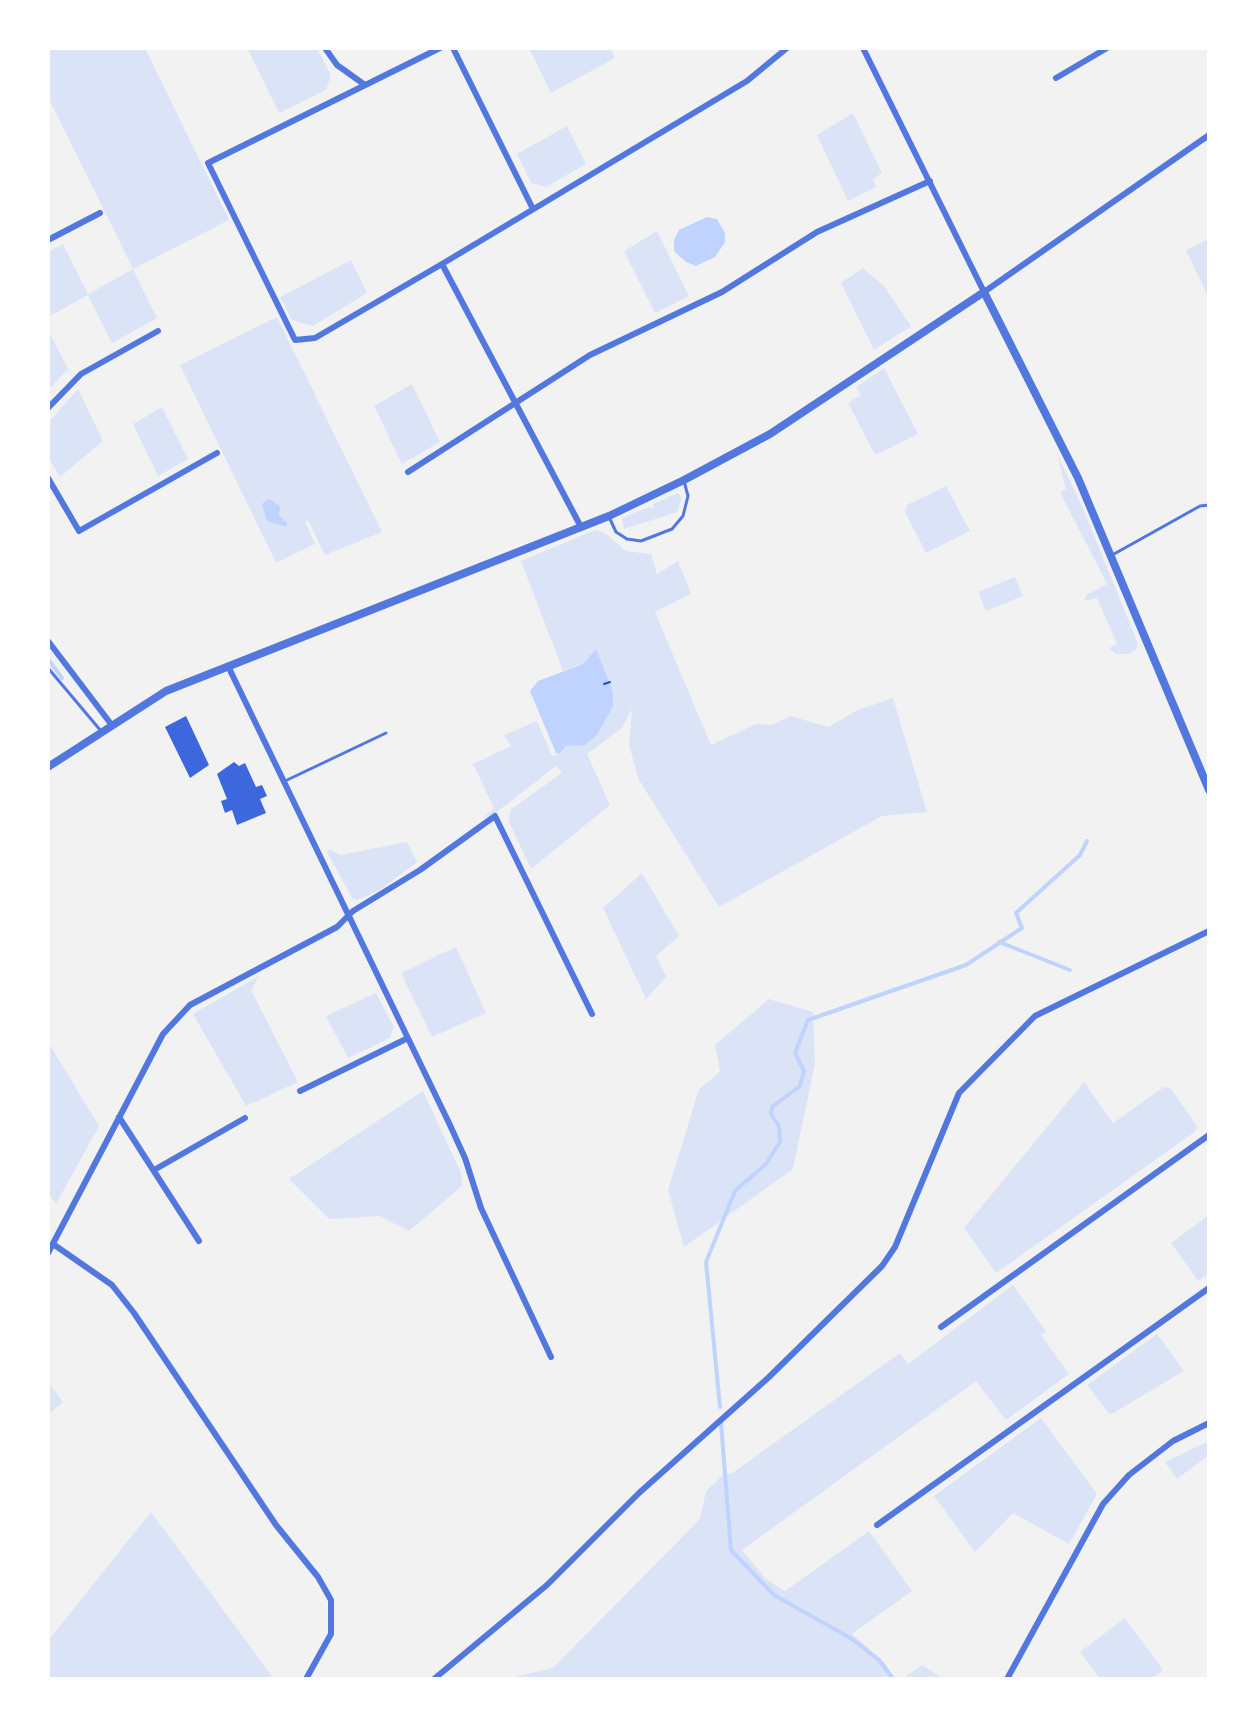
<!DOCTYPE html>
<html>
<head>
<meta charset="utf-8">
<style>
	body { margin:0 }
	#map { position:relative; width:1257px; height:1727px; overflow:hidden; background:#f2f2f2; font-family:Montserrat,sans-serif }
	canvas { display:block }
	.frame { position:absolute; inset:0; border:50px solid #fff; pointer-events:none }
</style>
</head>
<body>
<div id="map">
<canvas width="1257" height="1727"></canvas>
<div class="frame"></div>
</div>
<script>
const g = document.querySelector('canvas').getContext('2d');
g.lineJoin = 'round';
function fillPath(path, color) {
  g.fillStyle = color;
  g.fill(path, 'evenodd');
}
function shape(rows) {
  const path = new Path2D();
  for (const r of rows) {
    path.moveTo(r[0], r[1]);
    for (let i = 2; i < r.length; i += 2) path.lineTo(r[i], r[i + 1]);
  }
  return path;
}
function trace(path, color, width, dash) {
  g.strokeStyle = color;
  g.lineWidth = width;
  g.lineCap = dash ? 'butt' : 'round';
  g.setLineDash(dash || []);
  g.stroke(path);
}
fillPath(shape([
	[48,48,145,48,229,220,133,269,157,318,112,343,88,295,48,317,48,252,63,244,88,294,133,269,48,97],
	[247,48,317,48,331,75,326,90,279,113],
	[529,48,610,48,615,58,551,93],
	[853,113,882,173,873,179,876,187,848,201,817,135],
	[567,126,586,164,546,187,531,183,517,154],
	[657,231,689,296,655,313,624,251],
	[1209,239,1209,299,1186,250],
	[351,260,367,293,313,326,292,320,280,297],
	[863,268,884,286,911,326,874,350,841,283],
	[277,317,382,532,325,555,308,520,305,522,315,544,276,563,180,365],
	[48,330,68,369,48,390],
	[884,368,918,434,875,455,848,403,861,395,856,387],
	[412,384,440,442,402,464,374,406],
	[78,389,103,441,60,477,48,457,48,423],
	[162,407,188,459,158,476,133,424],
	[1057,454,1082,506,1137,641,1137,649,1127,654,1116,654,1109,648,1117,644,1097,598,1084,601,1087,594,1107,584,1060,492,1066,489],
	[946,486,970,531,926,553,905,512,907,505],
	[678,493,682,498,677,512,624,529,622,518,649,507,654,509,653,504],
	[595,530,605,533,626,551,651,554,657,574,678,561,691,594,655,612,711,745,756,724,772,725,791,716,828,727,858,710,893,698,927,812,882,816,719,907,639,780,629,745,632,709,622,728,587,754,610,805,531,869,509,822,510,810,562,773,556,766,497,812,482,819,494,808,473,764,511,746,504,735,537,721,552,756,560,754,613,692,595,650,583,664,563,671,521,561],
	[1015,577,1023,596,986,611,978,592],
	[407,842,417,862,380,890,357,900,352,898,327,852,330,849,340,855],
	[642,873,679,936,656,956,666,977,646,999,603,908],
	[456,947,486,1013,432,1037,401,973],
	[259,976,251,990,298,1082,246,1106,193,1014],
	[376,993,394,1027,390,1038,348,1058,326,1016],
	[769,999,813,1012,815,1063,793,1169,684,1247,668,1190,699,1089,720,1072,715,1045],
	[48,1042,99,1126,56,1204,48,1193],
	[1084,1082,1113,1123,1164,1087,1170,1088,1197,1126,1196,1131,996,1273,964,1228],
	[423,1091,461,1173,462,1186,409,1231,379,1216,329,1219,289,1179],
	[1209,1215,1209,1273,1198,1281,1171,1243],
	[1013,1285,1046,1331,1041,1335,1069,1374,1006,1420,976,1381,742,1550,766,1579,785,1591,869,1531,912,1591,852,1634,881,1659,896,1679,505,1679,553,1668,700,1519,706,1491,725,1473,731,1474,900,1353,908,1364],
	[1157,1334,1184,1371,1110,1415,1087,1385],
	[48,1382,63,1402,48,1415],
	[1041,1418,1097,1494,1069,1544,1013,1513,975,1552,934,1496],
	[1209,1441,1209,1455,1177,1479,1165,1462],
	[151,1512,266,1668,274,1679,48,1679,48,1641],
	[1125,1618,1163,1670,1151,1679,1100,1679,1080,1652],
	[922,1665,944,1679,902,1679]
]), '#dbe4f7');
fillPath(shape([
	[707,217,717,219,725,233,725,242,715,257,696,266,686,262,674,251,674,240,679,230],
	[269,499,280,506,279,515,287,523,287,527,267,521,262,504],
	[596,649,613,692,613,706,597,735,585,745,566,746,560,754,556,753,530,691,538,681,583,664]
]), '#bfd3fe');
trace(shape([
	[48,659,62,678],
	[999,942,1070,970],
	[720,1407,706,1262,735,1191,766,1164,780,1142,779,1126,771,1114,772,1107,800,1086,804,1071,795,1053,808,1020,966,965,1022,928,1016,913,1080,855,1087,841],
	[721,1423,731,1550,774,1595,852,1639,880,1661,893,1679]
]), '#bfd3fe', 4);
fillPath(shape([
	[186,716,209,765,190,778,165,727],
	[234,762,239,766,245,763,256,787,262,785,267,796,260,799,266,813,237,825,232,810,225,813,221,801,227,799,217,774]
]), '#3d67dc');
trace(shape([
	[604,684,610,682]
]), '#1d4ed8', 2);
trace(shape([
	[610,519,616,532,627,539,641,541,672,529,683,516,688,496,684,481],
	[1114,554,1200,506,1209,505],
	[48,668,101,731],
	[285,781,386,733]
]), '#5277de', 3);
trace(shape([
	[325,48,337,65,365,85],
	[440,48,208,163,295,340,315,338,442,264,747,81,787,48],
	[453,48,532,207],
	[863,48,984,292,1209,135],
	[1056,78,1107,48],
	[48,240,100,213],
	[442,264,581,527],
	[48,408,81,374,158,331],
	[408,472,590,355,722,292,817,232,930,181],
	[48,478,79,531,217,453],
	[48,641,111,724],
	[228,666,449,1123,465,1158,481,1208,551,1357],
	[300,1091,406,1039],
	[119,1117,199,1241],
	[154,1170,245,1118],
	[53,1244,112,1285,134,1313,276,1525,318,1577,331,1600,331,1634,306,1679],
	[48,1253,163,1034,190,1005,337,927,353,911,420,870,495,816,592,1014],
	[941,1327,1209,1135],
	[877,1525,1209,1288],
	[434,1679,547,1585,639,1493,768,1378,882,1266,895,1247,959,1093,1035,1016,1209,931],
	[1007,1679,1103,1504,1129,1475,1173,1441,1209,1423]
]), '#5277de', 6);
trace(shape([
	[48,767,166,691,609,516,684,480,770,434,984,292,1078,478,1209,790]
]), '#5277de', 8);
</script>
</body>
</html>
